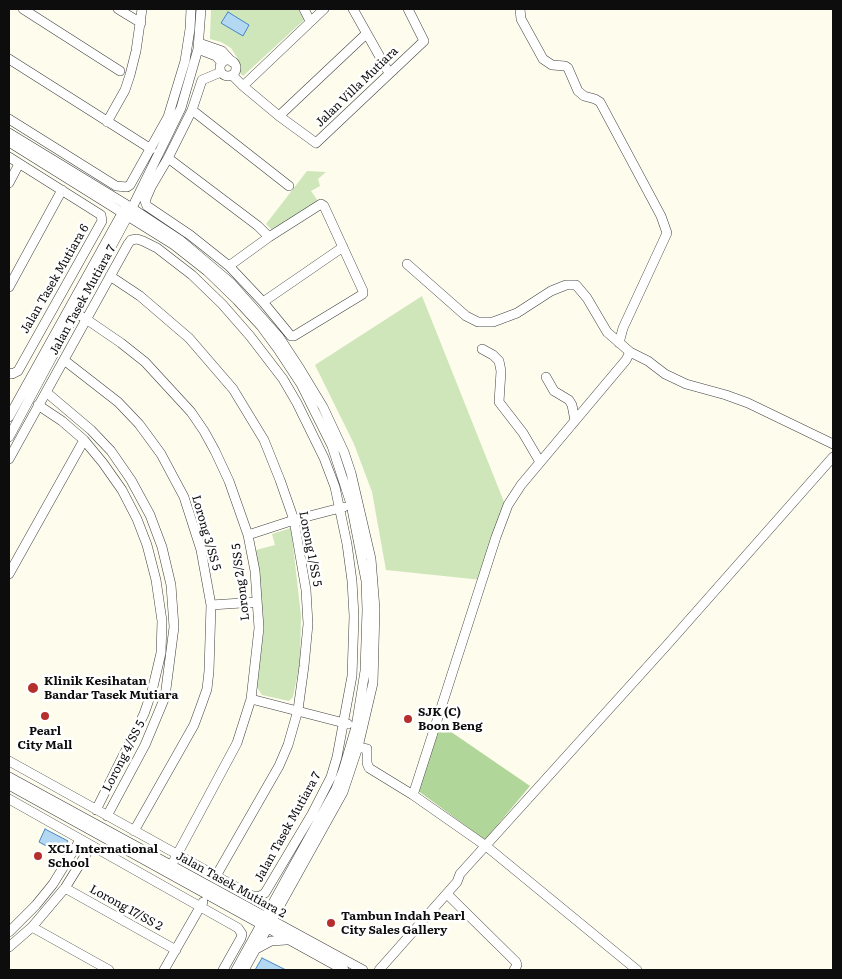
<!DOCTYPE html>
<html>
<head>
<meta charset="utf-8">
<style>
	body { margin:0 }
	#map { position:relative; width:842px; height:979px; overflow:hidden; background:#fefced; font-family:Literata,serif }
	canvas { display:block }
	.frame { position:absolute; inset:0; border:10px solid #0d0d0d; pointer-events:none }
</style>
</head>
<body>
<div id="map">
<canvas width="842" height="979"></canvas>
<div class="frame"></div>
</div>
<script>
const g = document.querySelector('canvas').getContext('2d');
g.lineJoin = 'round';
function fillPath(path, color) {
  g.fillStyle = color;
  g.fill(path, 'evenodd');
}
function shape(rows) {
  const path = new Path2D();
  for (const r of rows) {
    if (r.length === 3) {
      path.moveTo(r[0] + r[2], r[1]);
      path.arc(r[0], r[1], r[2], 0, 2 * Math.PI);
      continue;
    }
    path.moveTo(r[0], r[1]);
    for (let i = 2; i < r.length; i += 2) path.lineTo(r[i], r[i + 1]);
  }
  return path;
}
function trace(path, color, width, dash) {
  g.strokeStyle = color;
  g.lineWidth = width;
  g.lineCap = dash ? 'butt' : 'round';
  g.setLineDash(dash || []);
  g.stroke(path);
}
function label(font, color, halo, rows, align = 'center') {
  g.font = font + ' Literata,serif';
  g.lineWidth = 5;
  g.setLineDash([]);
  g.textBaseline = 'middle';
  g.strokeStyle = halo;
  g.fillStyle = color;
  for (const [text, x, y, turn = 0] of rows) {
    g.save();
    g.translate(x, y);
    g.rotate((+turn || 0) * Math.PI / 180);
    g.textAlign = isNaN(turn) ? turn : align;
    if (halo) g.strokeText(text, 0, 0);
    g.fillText(text, 0, 0);
    g.restore();
  }
}
fillPath(shape([
	[211,9,298,9,304,20,243,76,237,70,238,59,231,48,221,42,210,39],
	[307,171,326,172,318,179,320,186,311,191,318,201,273,231,266,224],
	[422,296,506,507,482,580,386,570,372,492,354,444,315,365],
	[291,528,301,616,300,662,293,697,289,701,262,695,256,686,264,629,256,550,275,545,272,534]
]), '#cee6b9');
fillPath(shape([
	[441,725,530,786,485,840,417,790]
]), '#b1d69a');
const water = shape([
	[228,12,249,25,243,36,221,23,228,12],
	[45,829,68,841,61,854,39,842,45,829],
	[262,958,286,970,255,970,262,958]
]);
fillPath(water, '#b5d8f2');
trace(water, '#4188c5', 1);
const minor = shape([
	[23,9,120,71],
	[118,9,141,23],
	[304,9,310,21],
	[353,9,389,73],
	[520,9,521,19,543,59,552,65,565,66,568,68,578,91,584,96,595,99,600,102,661,216,667,233,623,328,619,343],
	[199,43,222,51,232,62],
	[198,49,216,56,222,63],
	[9,59,151,149],
	[228,68,8],
	[221,72,202,80,192,110,168,158,151,187,145,201,147,206,190,235,229,266,263,302,291,336,294,336,363,294,363,291,324,206,321,204,269,237,229,266],
	[232,75,243,86,279,116,316,143,424,41,408,9],
	[243,86,324,9],
	[192,110,289,186],
	[279,116,366,34],
	[9,119,116,186,127,187,130,185,168,117,185,61,190,29,191,9],
	[107,122,125,90,130,75,136,51,142,9],
	[9,133,127,205,180,240,231,283,279,337,300,369,323,407,344,452,351,473,371,559,375,609,373,683,358,747,343,792,244,970],
	[9,142,174,245,207,271,237,300,261,326,278,349,301,384,332,446,351,504,366,581,367,610,365,671,356,727,343,771,336,789,236,970],
	[9,157,101,215,102,221,18,371,12,374,9,373],
	[168,158,258,226,269,237],
	[9,183,19,164],
	[407,264,466,316,478,322,493,322,517,313,551,291,566,285,576,285,587,298,607,332,630,352,648,361,665,374,686,384,726,395,748,403,833,444],
	[110,276,140,296,189,338,233,389,264,440,280,480,294,520,306,590,308,624,304,666,298,710,288,745,279,766,216,876],
	[9,287,62,190],
	[263,302,343,247],
	[76,313,86,319,121,343,145,362,191,412,204,431,215,451,229,481,248,535,255,571,259,628,251,699,237,743,171,866],
	[482,349,493,355,499,361,501,371,499,402,523,433,540,462],
	[630,352,626,360,521,485,508,505,496,537,413,795,486,846,637,970],
	[64,360,118,402,139,424,161,454,184,497,201,550,211,605,209,671,207,689,201,706,194,725,134,831],
	[546,377,554,391,569,400,572,405,575,421],
	[46,392,91,430,111,451,131,480,150,515,162,547,171,585,174,627,165,697,145,745,107,816],
	[38,405,62,421,84,440,103,463,122,490,137,519,147,545,156,580,162,621,161,653,152,691,144,714,96,810],
	[9,417,125,208],
	[9,437,132,208,181,108,198,49,201,9],
	[9,459,128,244,131,240,137,239,143,241,157,248,192,275,222,304,250,336,283,379,297,403,324,458,335,487,347,544,352,581,354,616,352,676,337,757,331,777,312,814,265,893,260,896,254,897,9,761],
	[248,535,294,520,344,507],
	[9,574,84,440],
	[211,605,257,602],
	[251,699,348,724],
	[358,747,367,749,367,763,369,768,413,795],
	[9,777,363,970],
	[9,785,344,970],
	[9,799,238,928,242,934,241,938,223,970],
	[65,888,176,950],
	[447,894,516,962,517,965,514,970],
	[32,927,109,970],
	[9,932,36,905,53,884,80,840],
	[9,947,32,927,65,888,91,846],
	[256,949,271,941,286,940],
	[164,970,203,902],
	[379,970,457,882,460,874,667,645,833,457]
]);
trace(minor, '#404040', 10);
trace(minor, '#fff', 9);
for (const [x, y, r, color] of [
	[33,688,6,"#b42f2d"],
	[45,716,5,"#b42f2d"],
	[408,719,5,"#b42f2d"],
	[38,856,5,"#b42f2d"],
	[331,923,5,"#b42f2d"]
]) {
  const dot = new Path2D();
  dot.arc(x, y, r, 0, 2 * Math.PI);
  g.fillStyle = color;
  g.fill(dot);
  trace(dot, '#fff', 2);
}
label('12px', '#0d0d0d', '#fff', [
	["Jalan Villa Mutiara",357,87,-44],
	["Jalan Tasek Mutiara 6",55,279,-60],
	["Jalan Tasek Mutiara 7",83,300,-61],
	["Lorong 3/SS 5",206,533,74],
	["Lorong 1/SS 5",310,549,79],
	["Lorong 2/SS 5",241,582,-97],
	["Lorong 4/SS 5",124,756,-63],
	["Jalan Tasek Mutiara 7",288,827,-61],
	["Jalan Tasek Mutiara 2",231,885,29],
	["Lorong 17/SS 2",126,908,29]
]);
label('bold 12px', '#0d0d0d', '#fff', [
	["Klinik Kesihatan",44,681],
	["Bandar Tasek Mutiara",44,695],
	["SJK (C)",418,712],
	["Boon Beng",418,726],
	["Pearl",45,731,"center"],
	["City Mall",45,745,"center"],
	["XCL International",48,849],
	["School",48,863],
	["Tambun Indah Pearl",341,916],
	["City Sales Gallery",341,930]
], 'left');
</script>
</body>
</html>
